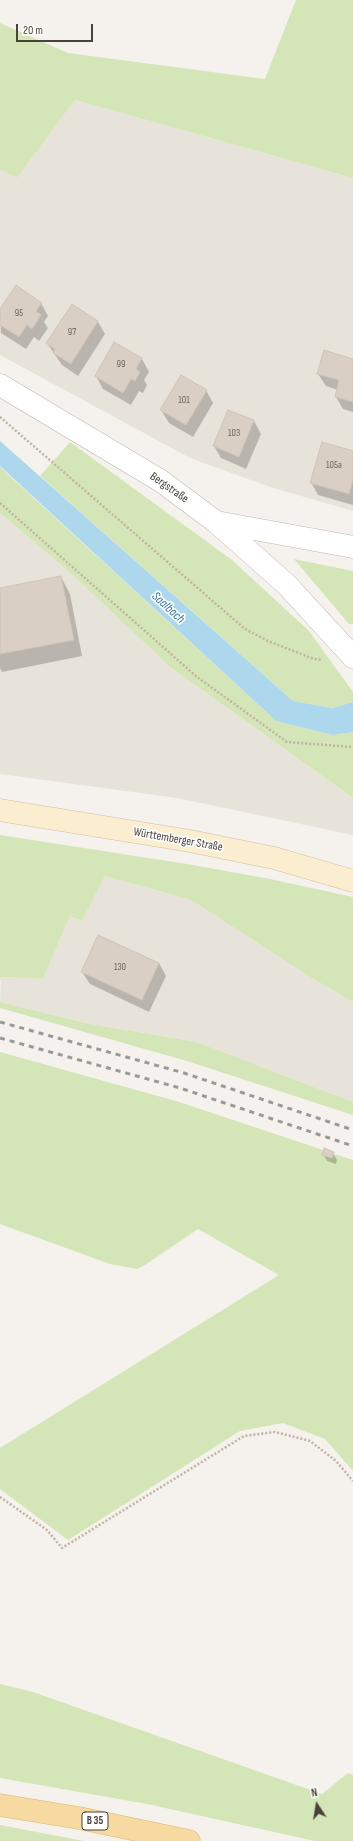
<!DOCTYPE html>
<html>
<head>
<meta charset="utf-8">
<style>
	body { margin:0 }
	#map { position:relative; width:353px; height:1841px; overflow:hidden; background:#f5f1ec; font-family:"Sofia Sans Condensed",sans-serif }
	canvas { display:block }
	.north { position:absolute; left:297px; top:1785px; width:40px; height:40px; -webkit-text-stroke:3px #fff; paint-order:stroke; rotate:348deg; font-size:11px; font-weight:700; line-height:16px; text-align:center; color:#49423a }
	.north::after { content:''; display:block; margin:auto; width:14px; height:18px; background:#49423a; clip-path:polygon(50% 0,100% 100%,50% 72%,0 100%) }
	.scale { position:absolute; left:16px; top:24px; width:77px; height:18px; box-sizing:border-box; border:2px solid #49423a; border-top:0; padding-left:5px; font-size:12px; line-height:14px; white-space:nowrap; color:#49423a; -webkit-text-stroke:3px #fff; paint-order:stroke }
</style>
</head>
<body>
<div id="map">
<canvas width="353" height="1841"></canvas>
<div class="north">N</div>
<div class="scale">20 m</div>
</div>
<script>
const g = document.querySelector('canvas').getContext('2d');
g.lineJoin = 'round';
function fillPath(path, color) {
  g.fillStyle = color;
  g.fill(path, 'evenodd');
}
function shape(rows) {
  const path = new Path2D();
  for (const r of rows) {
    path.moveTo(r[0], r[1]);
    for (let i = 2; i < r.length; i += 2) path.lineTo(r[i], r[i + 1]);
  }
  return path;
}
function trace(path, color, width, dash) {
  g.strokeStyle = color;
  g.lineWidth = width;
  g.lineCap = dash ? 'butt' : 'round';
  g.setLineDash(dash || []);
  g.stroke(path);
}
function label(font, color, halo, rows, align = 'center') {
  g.font = font + ' "Sofia Sans Condensed",sans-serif';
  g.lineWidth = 3.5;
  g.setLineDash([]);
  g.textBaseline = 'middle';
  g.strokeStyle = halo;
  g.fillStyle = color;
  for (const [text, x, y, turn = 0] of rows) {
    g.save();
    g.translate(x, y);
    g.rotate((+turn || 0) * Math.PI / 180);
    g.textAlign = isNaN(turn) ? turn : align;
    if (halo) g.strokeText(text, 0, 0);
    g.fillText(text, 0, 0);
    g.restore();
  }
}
fillPath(shape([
	[75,100,353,178,353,511,270,487,190,458,0,355,0,170,17,178],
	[0,513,67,570,170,667,353,798,353,835,177,798,0,774],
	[105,876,191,900,310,977,353,1002,353,1102,197,1042,91,1024,0,1002,1,977,43,979,70,916,82,921]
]), '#e8e3da');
fillPath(shape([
	[296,0,353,0,353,178,75,100,17,178,0,170,0,23,68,53,265,79],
	[70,442,232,560,309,631,353,692,353,702,332,708,293,701,40,476],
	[0,467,276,721,333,735,353,732,353,798,170,667,67,570,0,513],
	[294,559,353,571,353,624,349,624],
	[0,835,187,864,270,879,353,897,353,1002,310,977,191,900,105,876,82,921,70,916,43,979,1,977,0,982],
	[0,1002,91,1024,197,1042,353,1102,353,1115,187,1061,0,1008],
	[0,1052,176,1101,323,1150,322,1155,332,1158,334,1154,353,1160,353,1471,325,1439,283,1423,240,1431,68,1540,0,1489,0,1448,279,1275,198,1229,145,1265,137,1269,110,1264,0,1224],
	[0,1684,33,1692,322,1794,348,1773,353,1775,353,1841,315,1841,147,1804,0,1778],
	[0,1825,84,1841,0,1841]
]), '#d4e6b8');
fillPath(shape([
	[0,441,293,701,332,708,353,702,353,732,333,735,276,721,0,466]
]), '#add7ec');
fillPath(shape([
	[41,303,48,316,44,322,48,328,39,341,34,337,26,349,1,333,0,311],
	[98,322,105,334,78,376,62,365,47,343],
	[115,344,142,359,149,372,144,380,147,385,143,393,139,391,131,405,103,389,96,376],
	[353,360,353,412,343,409,336,397,338,390,326,386,318,374],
	[206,390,213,403,193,437,169,423,161,410],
	[228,411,254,421,261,434,246,469,221,458,214,446],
	[353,452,353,505,318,495,311,482],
	[61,577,70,594,82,656,2,672,0,668,0,589],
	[159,963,166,976,149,1012,90,984,82,972],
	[333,1153,337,1160,336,1164,327,1161,323,1154]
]), '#0003');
const building = shape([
	[16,285,42,303,36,311,41,315,32,329,27,325,19,337,0,325,0,309,16,285],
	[72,304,98,321,71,364,53,353,55,349,46,343,72,304],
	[114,342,142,358,136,369,140,372,135,381,131,379,123,393,95,376,114,342],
	[324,350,353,359,353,402,335,397,339,380,317,374,324,350],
	[181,375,207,390,186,425,160,410,181,375],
	[228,410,254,420,239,457,213,446,228,410],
	[322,442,353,451,353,479,349,494,310,483,322,442],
	[61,576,74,640,0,654,0,588,61,576],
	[98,935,159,963,142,1000,81,972,98,935],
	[324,1148,334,1152,332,1158,322,1155,324,1148]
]);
fillPath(building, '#d9cfc5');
trace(building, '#d0c4b5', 1);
const minor = shape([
	[0,385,161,481,216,522,287,585,353,657],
	[216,522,353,547]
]);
const secondary = shape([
	[0,810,190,841,274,858,353,881]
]);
const primary = shape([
	[0,1805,79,1818,189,1841]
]);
trace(minor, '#c0b8af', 23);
trace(secondary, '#d1c09f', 23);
trace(primary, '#dcb572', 23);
trace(shape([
	[0,417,245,629,268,641,314,659,322,660],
	[0,503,197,677,287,742,353,747],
	[0,1497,47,1530,62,1548,244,1436,275,1432,310,1441,336,1461,353,1481]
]), '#c1b3a1', 2.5, [2, 2]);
trace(minor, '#fff', 22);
trace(secondary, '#fbedcf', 22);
trace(primary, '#f7d9a2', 22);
trace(shape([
	[0,1022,184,1073,353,1130],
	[0,1038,180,1088,353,1146]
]), '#999', 3, [5, 5]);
label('10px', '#6d655d', null, [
	["95",19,313],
	["97",72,332],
	["99",121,364],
	["101",184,400],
	["103",234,433],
	["105a",334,465],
	["130",120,967]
]);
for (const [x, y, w] of [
	[95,1821,26]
]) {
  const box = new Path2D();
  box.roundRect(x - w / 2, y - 9, w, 18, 3);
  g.fillStyle = '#fff';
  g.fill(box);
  trace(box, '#49423a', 1);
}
label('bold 11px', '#49423a', null, [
	["B 35",95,1821]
]);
label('12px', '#49423a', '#fff', [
	["Bergstraße",169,488,35],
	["Württemberger Straße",178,840,10]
]);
label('italic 13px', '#35799e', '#fff', [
	["Saalbach",168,608,43]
]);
</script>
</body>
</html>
